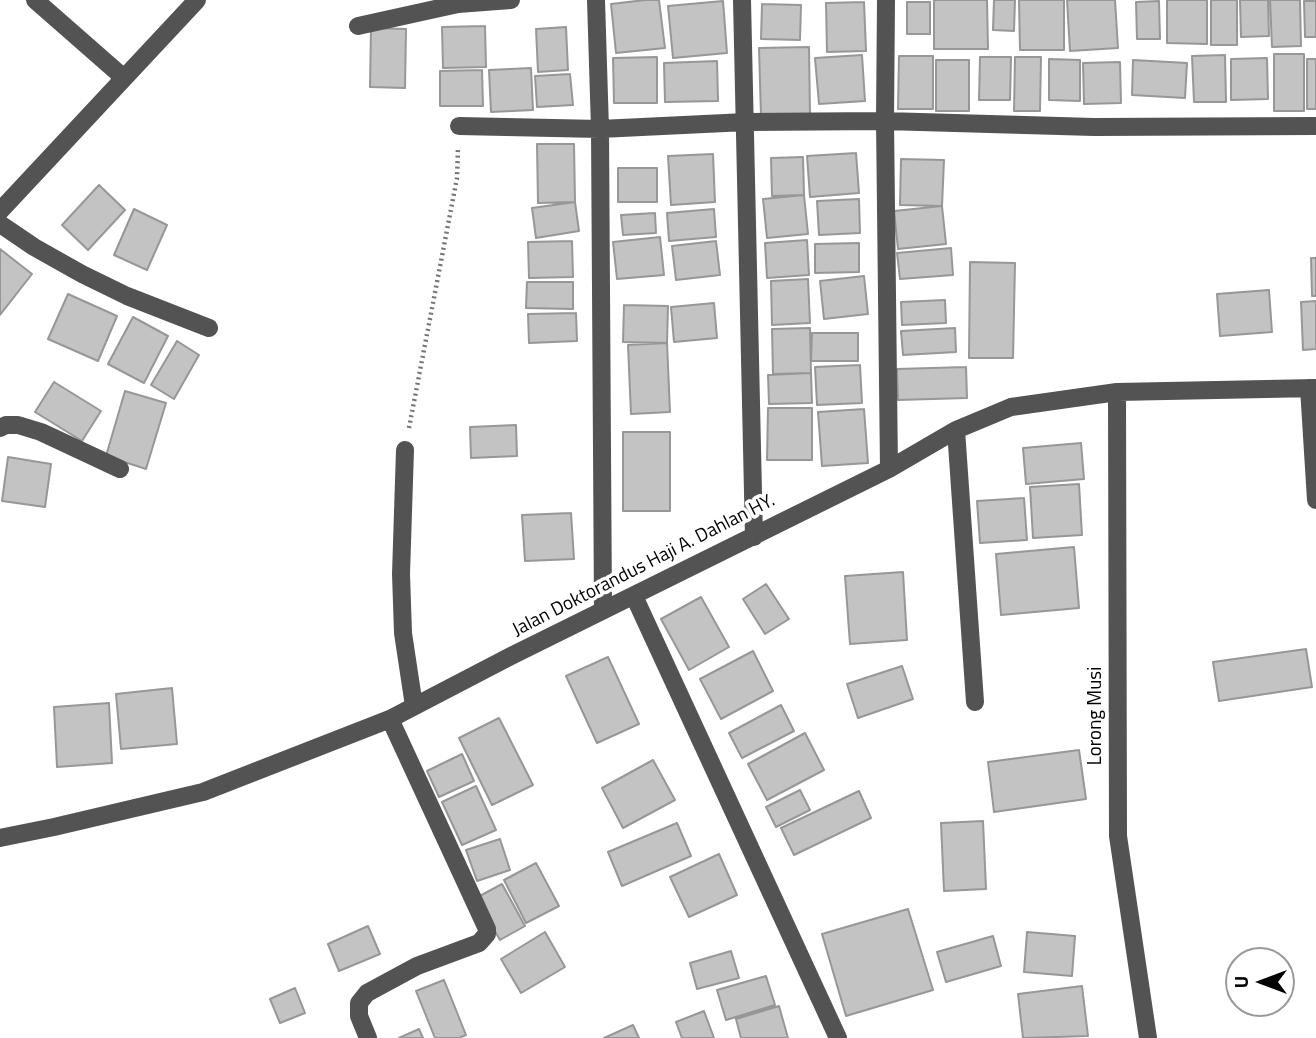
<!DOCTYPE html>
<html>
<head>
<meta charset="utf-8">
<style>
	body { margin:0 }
	#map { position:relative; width:1316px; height:1038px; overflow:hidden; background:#fff; font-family:"Titillium Web",sans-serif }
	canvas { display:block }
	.north { position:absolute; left:1225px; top:947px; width:70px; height:70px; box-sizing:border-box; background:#fff; border:2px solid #999; border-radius:50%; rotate:270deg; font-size:19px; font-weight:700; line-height:28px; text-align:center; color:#000 }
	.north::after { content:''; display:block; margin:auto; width:24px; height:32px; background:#000; clip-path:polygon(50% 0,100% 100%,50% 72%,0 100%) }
</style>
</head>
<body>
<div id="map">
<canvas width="1316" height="1038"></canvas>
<div class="north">U</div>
</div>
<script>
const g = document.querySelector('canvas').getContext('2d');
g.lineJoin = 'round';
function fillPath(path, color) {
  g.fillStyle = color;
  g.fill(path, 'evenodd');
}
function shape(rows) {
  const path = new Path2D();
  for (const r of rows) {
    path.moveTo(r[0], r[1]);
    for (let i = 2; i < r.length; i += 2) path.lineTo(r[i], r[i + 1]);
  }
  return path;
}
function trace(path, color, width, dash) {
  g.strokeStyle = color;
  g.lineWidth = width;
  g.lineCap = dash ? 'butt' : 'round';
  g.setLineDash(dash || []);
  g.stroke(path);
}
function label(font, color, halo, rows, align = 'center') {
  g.font = font + ' "Titillium Web",sans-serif';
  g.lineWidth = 7;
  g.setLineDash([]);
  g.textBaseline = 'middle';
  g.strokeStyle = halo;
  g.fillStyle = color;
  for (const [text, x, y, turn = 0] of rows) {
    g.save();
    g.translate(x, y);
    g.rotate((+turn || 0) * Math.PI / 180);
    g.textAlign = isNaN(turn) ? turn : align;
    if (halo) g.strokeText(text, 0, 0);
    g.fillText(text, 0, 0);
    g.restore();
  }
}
const building = shape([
	[645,0,659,0,665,48,616,53,611,4,645,0],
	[934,0,987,0,988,49,934,49,934,0],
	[994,0,1015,0,1014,31,993,30,994,0],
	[1019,0,1064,0,1064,50,1020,50,1019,0],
	[1067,0,1115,0,1118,48,1070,51,1067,0],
	[1167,0,1207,0,1207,44,1167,43,1167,0],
	[1211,0,1237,0,1237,45,1211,45,1211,0],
	[1240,0,1268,0,1269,36,1241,37,1240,0],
	[1270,0,1300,0,1301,46,1272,47,1270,0],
	[723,1,727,53,673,58,668,6,723,1],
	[1159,1,1160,39,1137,39,1136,2,1159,1],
	[1304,1,1316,1,1316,37,1305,37,1304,1],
	[864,2,866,51,827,52,826,3,864,2],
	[907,2,930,2,930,34,907,34,907,2],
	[762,4,801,5,800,40,761,39,762,4],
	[485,26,486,67,443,68,442,27,485,26],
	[566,27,568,70,538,72,536,29,566,27],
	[371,28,406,29,405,88,370,87,371,28],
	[809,47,810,115,761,116,759,48,809,47],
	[1274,54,1304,54,1304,111,1274,111,1274,54],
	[862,55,865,101,819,104,815,58,862,55],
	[1225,55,1226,102,1194,102,1192,56,1225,55],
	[899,56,933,56,933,109,898,109,899,56],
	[657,57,657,103,614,103,613,58,657,57],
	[980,57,1011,57,1010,100,979,100,980,57],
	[1015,57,1041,57,1040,111,1014,111,1015,57],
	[1267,58,1268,99,1231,100,1231,59,1267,58],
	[1049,59,1080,60,1080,101,1049,100,1049,59],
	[1307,59,1316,59,1316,109,1307,109,1307,59],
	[936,60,969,60,969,111,936,111,936,60],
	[1133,60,1187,63,1185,98,1132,95,1133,60],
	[717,61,718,101,665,102,664,63,717,61],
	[1120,62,1121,103,1084,104,1083,63,1120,62],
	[531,68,533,110,491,112,489,70,531,68],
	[482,70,483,106,440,106,440,71,482,70],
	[570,74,573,105,537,107,535,76,570,74],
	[537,144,574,144,575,202,538,203,537,144],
	[856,153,859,193,810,197,807,156,856,153],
	[713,154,715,202,671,205,668,156,713,154],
	[803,157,804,195,772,196,771,158,803,157],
	[901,159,944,160,942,206,900,205,901,159],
	[618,168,657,168,657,202,618,202,618,168],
	[99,185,125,210,88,250,62,225,99,185],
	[804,195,808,234,767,238,763,199,804,195],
	[859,199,860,233,819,235,817,201,859,199],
	[575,202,579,231,536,238,532,208,575,202],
	[942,206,946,244,898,249,894,211,942,206],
	[134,209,167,225,147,270,114,255,134,209],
	[714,209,716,237,669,241,667,213,714,209],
	[655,213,656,233,623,235,621,215,655,213],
	[660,237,664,275,617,279,613,242,660,237],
	[807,240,809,275,767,278,765,243,807,240],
	[572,241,573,277,529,278,528,242,572,241],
	[716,241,720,275,676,280,672,246,716,241],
	[859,243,859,272,815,273,815,244,859,243],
	[951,248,953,275,900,279,897,253,951,248],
	[0,249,32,274,0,315,0,249],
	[1311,258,1316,258,1316,296,1312,296,1311,258],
	[970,262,1015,263,1013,358,969,358,970,262],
	[864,276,868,314,824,319,820,281,864,276],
	[808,279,810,323,772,325,771,281,808,279],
	[527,282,573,282,573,309,526,308,527,282],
	[1269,290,1272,332,1220,336,1217,294,1269,290],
	[68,294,117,316,98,361,48,339,68,294],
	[945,300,946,323,902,325,901,302,945,300],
	[1316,301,1316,349,1303,350,1301,302,1316,301],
	[714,303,717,338,674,342,671,307,714,303],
	[624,305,668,306,667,343,623,342,624,305],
	[576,313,577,341,529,343,528,314,576,313],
	[133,317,168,336,144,383,108,364,133,317],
	[810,328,811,373,773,374,772,329,810,328],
	[955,328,956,352,903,355,901,331,955,328],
	[812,333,858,333,858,361,811,361,812,333],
	[177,341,199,355,174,399,151,385,177,341],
	[667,343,670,412,631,414,628,345,667,343],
	[860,365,862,403,817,405,815,367,860,365],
	[966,367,967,398,898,400,897,369,966,367],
	[811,373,812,403,769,404,768,375,811,373],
	[54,382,101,411,82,441,35,412,54,382],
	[125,391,166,403,146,469,106,456,125,391],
	[768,408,812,408,812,460,767,460,768,408],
	[864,409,868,463,822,466,818,412,864,409],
	[516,425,517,456,471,458,470,427,516,425],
	[623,432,670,432,670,511,623,511,623,432],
	[1081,443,1084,479,1026,484,1023,448,1081,443],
	[8,457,51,464,45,507,2,501,8,457],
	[1079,484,1082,535,1033,538,1030,487,1079,484],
	[1024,498,1027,540,980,543,977,501,1024,498],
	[571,513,574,559,525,561,522,515,571,513],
	[1074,547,1079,608,1001,615,996,554,1074,547],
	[903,572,907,640,850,644,845,576,903,572],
	[766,584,789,619,765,634,743,599,766,584],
	[701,597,729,647,689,670,661,619,701,597],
	[1306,649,1312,687,1219,701,1213,662,1306,649],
	[753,651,773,691,721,719,700,679,753,651],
	[608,657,639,724,597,743,566,676,608,657],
	[902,666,913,699,858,718,847,684,902,666],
	[172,688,177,744,121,749,116,694,172,688],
	[109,703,112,763,57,767,54,707,109,703],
	[781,705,794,731,742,758,729,733,781,705],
	[499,718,533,785,492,805,459,738,499,718],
	[805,733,824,770,767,800,748,764,805,733],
	[1079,750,1086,799,994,812,988,762,1079,750],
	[462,754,474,781,439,797,427,771,462,754],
	[653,760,675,800,623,828,602,788,653,760],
	[476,786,496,830,462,845,442,802,476,786],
	[800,790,810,810,776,827,766,807,800,790],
	[859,791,871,818,794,855,781,828,859,791],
	[983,821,986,889,944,891,941,823,983,821],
	[677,823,691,856,622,886,608,852,677,823],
	[500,839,510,870,477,881,466,850,500,839],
	[719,854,737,895,689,917,670,877,719,854],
	[536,863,559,906,526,923,504,880,536,863],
	[502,884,525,926,500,940,476,898,502,884],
	[908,909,933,990,846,1016,822,934,908,909],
	[368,926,380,954,339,971,328,944,368,926],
	[545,932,565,967,521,993,501,959,545,932],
	[1027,932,1075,936,1072,976,1024,972,1027,932],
	[993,936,1001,966,946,982,937,952,993,936],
	[731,951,739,978,697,989,690,963,731,951],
	[766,976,775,1005,726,1020,717,990,766,976],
	[444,980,466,1035,459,1038,435,1038,416,991,444,980],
	[1082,986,1088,1036,1023,1038,1018,994,1082,986],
	[295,988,305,1013,280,1023,270,999,295,988],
	[779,1006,788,1038,741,1038,736,1019,779,1006],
	[704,1011,714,1038,682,1038,676,1022,704,1011],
	[633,1025,639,1038,604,1038,633,1025],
	[419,1029,423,1038,399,1038,419,1029]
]);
fillPath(building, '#c3c3c3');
trace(building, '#979797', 2);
trace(shape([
	[409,428,457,178,458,148]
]), '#757575', 4.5, [2, 3.5]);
trace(shape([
	[35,0,124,78],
	[596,0,600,129,603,610],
	[742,0,754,537],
	[886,0,885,121,889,469],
	[358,26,458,4,511,0],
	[459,126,600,129,746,122,885,121,1094,127,1316,126],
	[0,211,197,0],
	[0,224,34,247,82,274,127,296,209,328],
	[1309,388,1316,500],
	[1117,392,1118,836,1148,1038],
	[0,428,6,425,18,425,41,432,120,469],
	[956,430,975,702],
	[405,450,401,574,403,633,414,706],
	[634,596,838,1038],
	[0,838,54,827,203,792,390,719,511,656,889,469,956,430,1011,407,1117,392,1316,388],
	[368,1038,359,1016,359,1003,367,993,417,966,479,943,487,934,487,929,390,719]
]), '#535353', 18);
label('19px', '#000', '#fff', [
	["Jalan Doktorandus Haji A. Dahlan HY.",644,566,-27],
	["Lorong Musi",1096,716,-90]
]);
</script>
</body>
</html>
